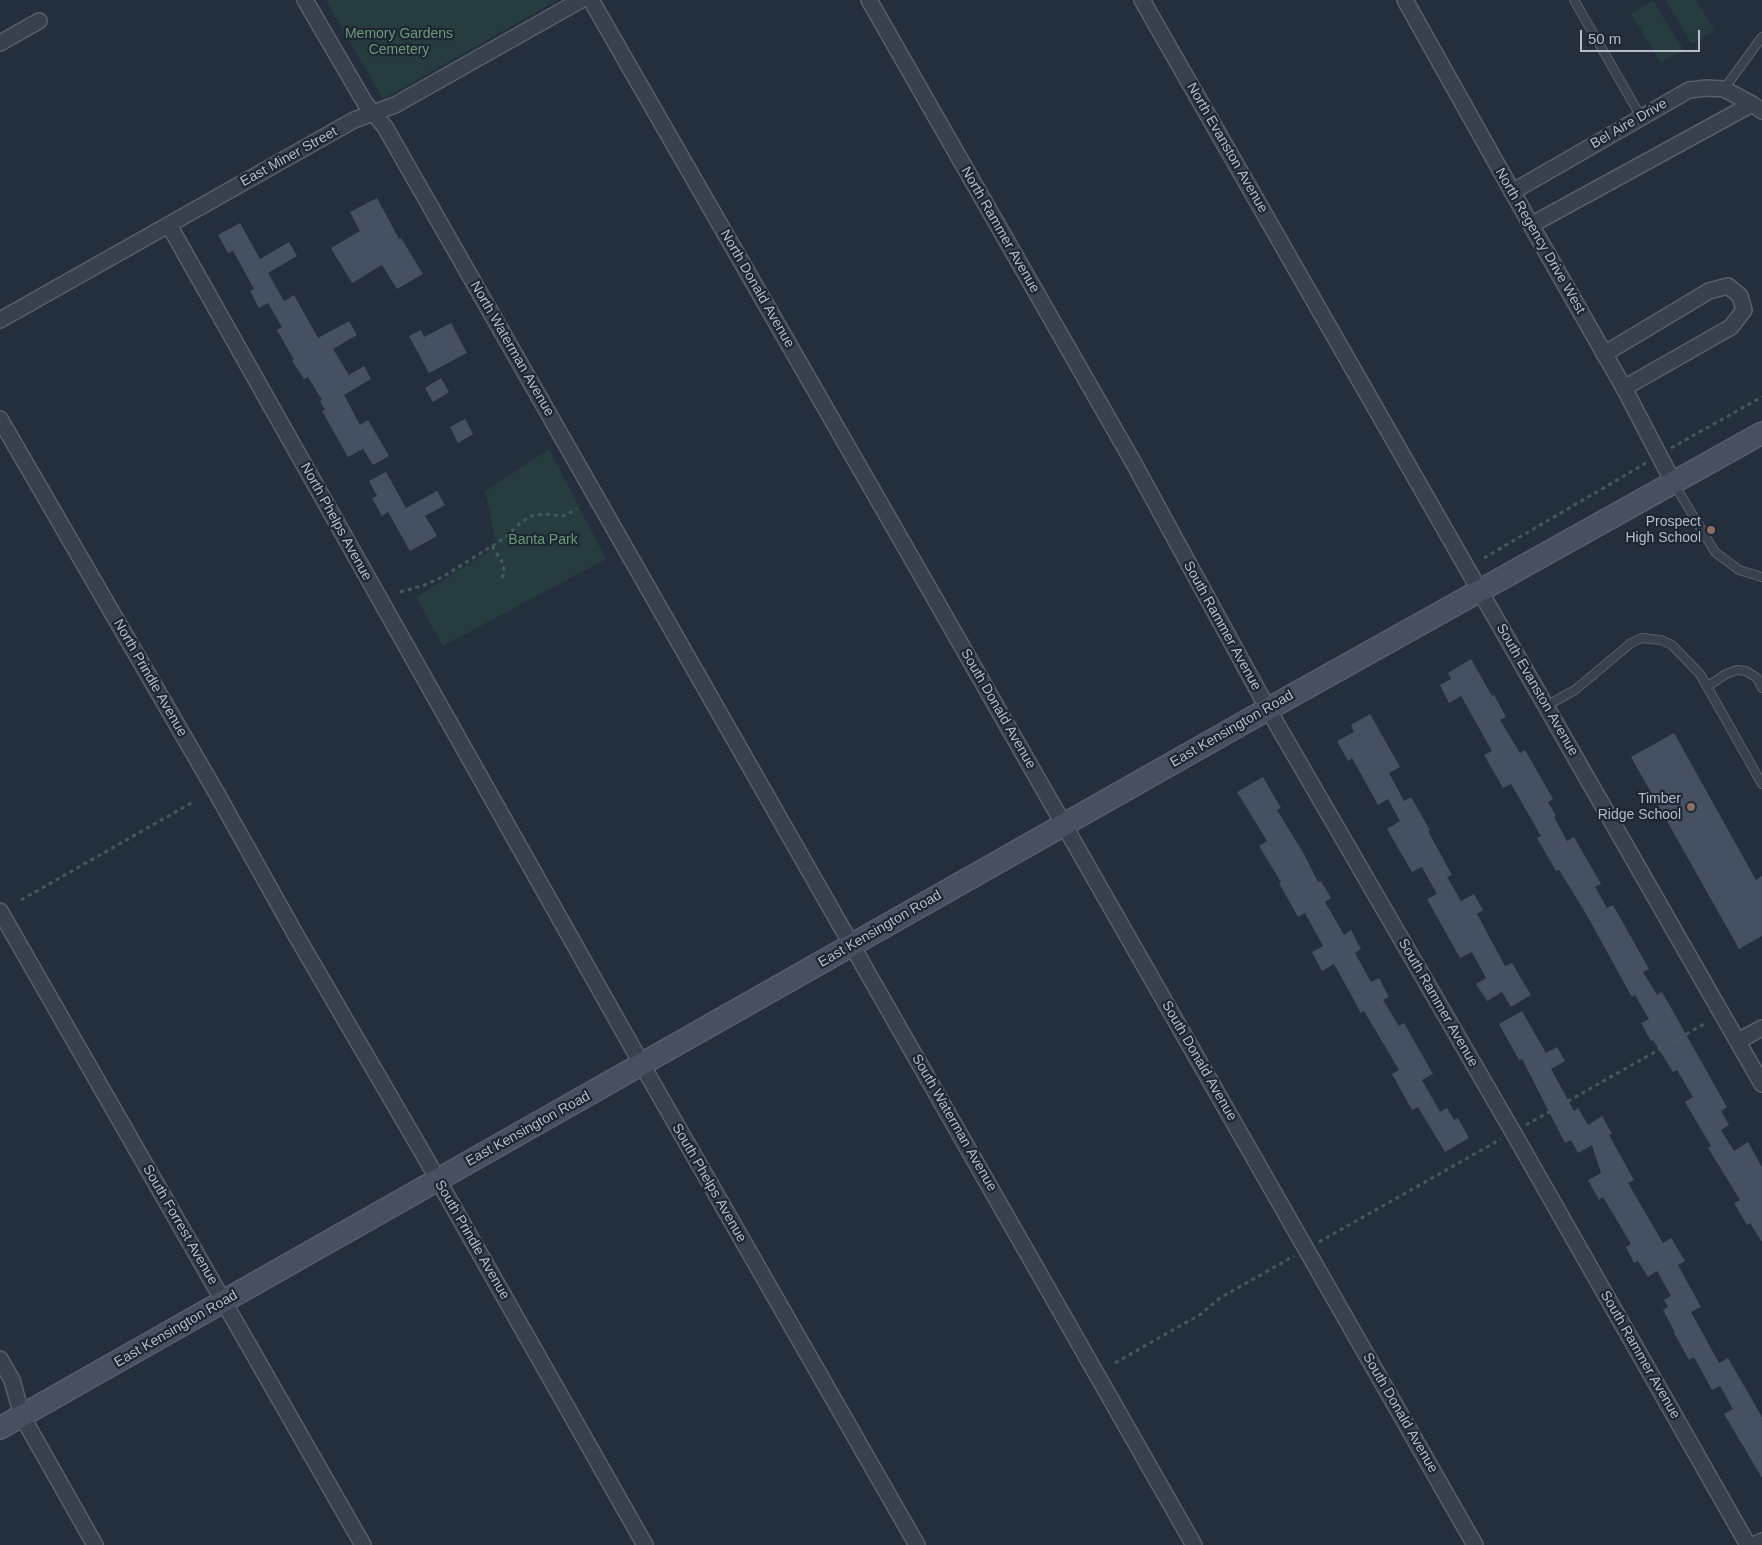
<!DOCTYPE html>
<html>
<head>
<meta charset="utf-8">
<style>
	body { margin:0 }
	#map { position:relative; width:1762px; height:1545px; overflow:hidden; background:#242f3e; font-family:Arial,sans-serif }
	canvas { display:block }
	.scale { position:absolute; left:1580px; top:30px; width:120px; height:22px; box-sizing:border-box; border:2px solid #b4bcc9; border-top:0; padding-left:6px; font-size:15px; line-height:18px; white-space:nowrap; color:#b4bcc9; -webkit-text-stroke:4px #1d2633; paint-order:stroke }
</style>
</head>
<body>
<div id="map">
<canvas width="1762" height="1545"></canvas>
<div class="scale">50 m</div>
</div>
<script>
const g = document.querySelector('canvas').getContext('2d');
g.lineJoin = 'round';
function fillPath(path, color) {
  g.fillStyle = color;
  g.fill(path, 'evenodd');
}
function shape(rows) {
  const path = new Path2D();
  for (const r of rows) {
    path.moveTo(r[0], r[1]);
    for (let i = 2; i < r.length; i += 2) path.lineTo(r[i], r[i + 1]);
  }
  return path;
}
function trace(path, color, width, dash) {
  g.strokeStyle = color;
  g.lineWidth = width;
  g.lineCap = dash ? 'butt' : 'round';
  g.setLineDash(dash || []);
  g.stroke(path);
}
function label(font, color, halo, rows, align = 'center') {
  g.font = font + ' Arial,sans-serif';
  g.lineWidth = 4.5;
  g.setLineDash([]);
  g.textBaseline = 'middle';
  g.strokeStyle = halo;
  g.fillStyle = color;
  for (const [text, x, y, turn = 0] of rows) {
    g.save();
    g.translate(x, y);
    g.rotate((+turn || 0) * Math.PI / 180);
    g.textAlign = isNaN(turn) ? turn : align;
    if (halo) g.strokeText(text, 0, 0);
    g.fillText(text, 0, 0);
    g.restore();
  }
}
fillPath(shape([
	[326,0,558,0,383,99],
	[1653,0,1683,49,1661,63,1631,14],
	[1665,0,1696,0,1714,30,1692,44],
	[549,449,606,559,443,646,416,597,497,546,485,491]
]), '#263c3f');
fillPath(shape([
	[377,198,399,239,401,238,423,274,397,289,382,265,352,283,331,248,360,231,350,212],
	[240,223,260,259,289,242,297,256,268,273,284,301,294,295,318,338,349,321,357,335,333,349,349,375,364,366,371,379,344,395,360,425,368,420,389,456,373,465,363,449,348,457,322,411,325,410,320,401,322,400,308,377,304,379,292,361,294,360,277,330,282,327,268,303,259,308,250,291,254,289,233,251,228,253,218,235],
	[451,323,467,353,429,373,409,336,421,330,424,337],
	[441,378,449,392,433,402,425,388],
	[465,419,473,434,458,443,450,427],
	[386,472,406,508,437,491,445,505,425,516,437,536,410,551,388,512,382,516,372,498,377,496,369,481],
	[1471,659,1492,696,1494,695,1506,717,1500,720,1520,753,1525,750,1553,799,1548,802,1556,816,1554,817,1567,841,1574,837,1601,884,1595,887,1607,908,1613,905,1649,969,1643,972,1657,995,1662,992,1727,1107,1721,1111,1729,1125,1721,1130,1734,1151,1748,1142,1762,1167,1762,1242,1750,1223,1747,1225,1734,1203,1740,1200,1708,1148,1711,1146,1685,1102,1693,1097,1677,1070,1673,1072,1653,1040,1651,1041,1641,1023,1649,1019,1635,995,1632,997,1585,912,1559,870,1556,871,1537,838,1541,836,1511,784,1503,788,1484,755,1492,751,1461,696,1449,703,1440,685,1451,679,1448,673],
	[1370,714,1400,767,1389,773,1404,801,1411,797,1430,830,1428,831,1452,875,1447,877,1461,901,1474,894,1483,910,1477,914,1505,966,1512,963,1531,995,1511,1007,1502,992,1487,1001,1476,984,1486,978,1472,952,1460,958,1427,899,1437,894,1422,867,1412,872,1387,829,1400,821,1388,799,1378,805,1352,758,1348,761,1337,741,1354,732,1351,725],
	[1674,733,1756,880,1762,876,1762,936,1739,949,1631,757],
	[1263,777,1281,808,1277,810,1304,854,1318,882,1321,881,1331,898,1325,902,1344,935,1351,930,1361,949,1355,953,1371,982,1379,978,1389,997,1383,1000,1399,1026,1404,1023,1433,1074,1422,1080,1440,1112,1447,1108,1454,1120,1458,1118,1469,1138,1445,1152,1418,1107,1412,1110,1392,1074,1399,1070,1364,1011,1361,1013,1334,964,1322,971,1312,952,1323,946,1305,913,1298,917,1279,883,1281,882,1259,846,1267,841,1237,792],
	[1522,1011,1546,1053,1557,1047,1565,1061,1551,1069,1574,1111,1578,1108,1588,1125,1602,1116,1612,1134,1609,1135,1634,1180,1628,1183,1663,1243,1671,1238,1685,1261,1678,1265,1701,1307,1691,1312,1719,1363,1728,1358,1762,1417,1762,1478,1724,1414,1733,1409,1720,1386,1712,1390,1694,1357,1689,1360,1674,1333,1675,1332,1663,1310,1668,1307,1664,1300,1671,1296,1657,1271,1648,1277,1638,1261,1634,1263,1626,1247,1631,1244,1603,1197,1599,1200,1588,1180,1601,1173,1592,1145,1578,1153,1571,1140,1565,1143,1522,1059,1519,1060,1499,1024]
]), '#455162');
const lane = shape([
	[1574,0,1641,117],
	[1724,89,1762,37],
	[1674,484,1715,552,1739,570,1762,577],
	[1708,686,1726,674,1737,670,1746,671,1757,678,1762,688],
	[1546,706,1575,690,1631,643,1642,638,1661,640,1672,645,1700,674,1762,784]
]);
const street = shape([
	[305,0,365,103,385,127,1194,1545],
	[591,0,923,578,1475,1545],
	[869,0,1132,460,1268,709,1513,1132,1748,1545],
	[1142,0,1762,1084],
	[1405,0,1531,225,1624,388,1673,482],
	[0,43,39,21],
	[1512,192,1689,90,1707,88,1724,89,1752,104,1762,111],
	[169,225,653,1084,917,1545],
	[1531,225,1752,104],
	[0,320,354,120,395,105,581,0],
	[1604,354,1709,291,1728,286,1740,296,1744,310,1731,327,1624,388],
	[0,419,216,792,297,937,421,1150,645,1545],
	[0,911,363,1545],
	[1738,1041,1762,1028],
	[0,1359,12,1380,22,1416,95,1545],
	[1754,1545,1762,1541]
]);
const secondary = shape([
	[0,1428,1252,718,1762,433]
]);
trace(lane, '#565f6c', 10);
trace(street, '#565f6c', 18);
trace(secondary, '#565f6c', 24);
trace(shape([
	[1671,448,1762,397],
	[492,546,504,565,504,573,501,580],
	[1484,558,1646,463],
	[400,592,425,585,444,576,505,538,519,524,531,516,543,514,563,516,577,509],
	[21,900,193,802],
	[1526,1125,1704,1024],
	[1319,1242,1501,1139],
	[1115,1363,1201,1314,1220,1298,1294,1256]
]), '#44595c', 3, [4, 4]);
trace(lane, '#38414e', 8);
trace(street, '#38414e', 15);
trace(secondary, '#465061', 21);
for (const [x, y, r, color] of [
	[1711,530,5,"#8d6e63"],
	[1691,807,5,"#8d6e63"]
]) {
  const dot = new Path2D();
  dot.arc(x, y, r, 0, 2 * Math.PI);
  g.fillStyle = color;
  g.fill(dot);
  trace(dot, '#1d2633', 2);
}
label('14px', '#6b9a76', '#1d2633', [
	["Memory Gardens",399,34],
	["Cemetery",399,50],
	["Banta Park",543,540]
]);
label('14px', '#b4bcc9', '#1d2633', [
	["Bel Aire Drive",1629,124,-30],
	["North Evanston Avenue",1227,148,60],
	["East Miner Street",289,157,-29],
	["North Rammer Avenue",1000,230,60],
	["North Regency Drive West",1540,241,60],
	["North Donald Avenue",757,289,60],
	["North Waterman Avenue",512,349,60],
	["North Phelps Avenue",336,522,61],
	["South Rammer Avenue",1222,626,61],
	["North Prindle Avenue",150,678,60],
	["South Evanston Avenue",1537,690,60],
	["South Donald Avenue",998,709,60],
	["East Kensington Road",1232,729,-30],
	["East Kensington Road",880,929,-30],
	["South Rammer Avenue",1438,1003,60],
	["South Donald Avenue",1199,1061,60],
	["South Waterman Avenue",954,1123,60],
	["East Kensington Road",528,1129,-29],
	["South Phelps Avenue",709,1183,60],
	["South Forrest Avenue",180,1225,60],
	["South Prindle Avenue",472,1240,60],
	["East Kensington Road",176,1329,-30],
	["South Rammer Avenue",1640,1355,60],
	["South Donald Avenue",1400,1413,60]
]);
label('14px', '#b4bcc9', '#1d2633', [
	["Prospect",1701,522],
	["High School",1701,538],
	["Timber",1681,799],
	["Ridge School",1681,815]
], 'right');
</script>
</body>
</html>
